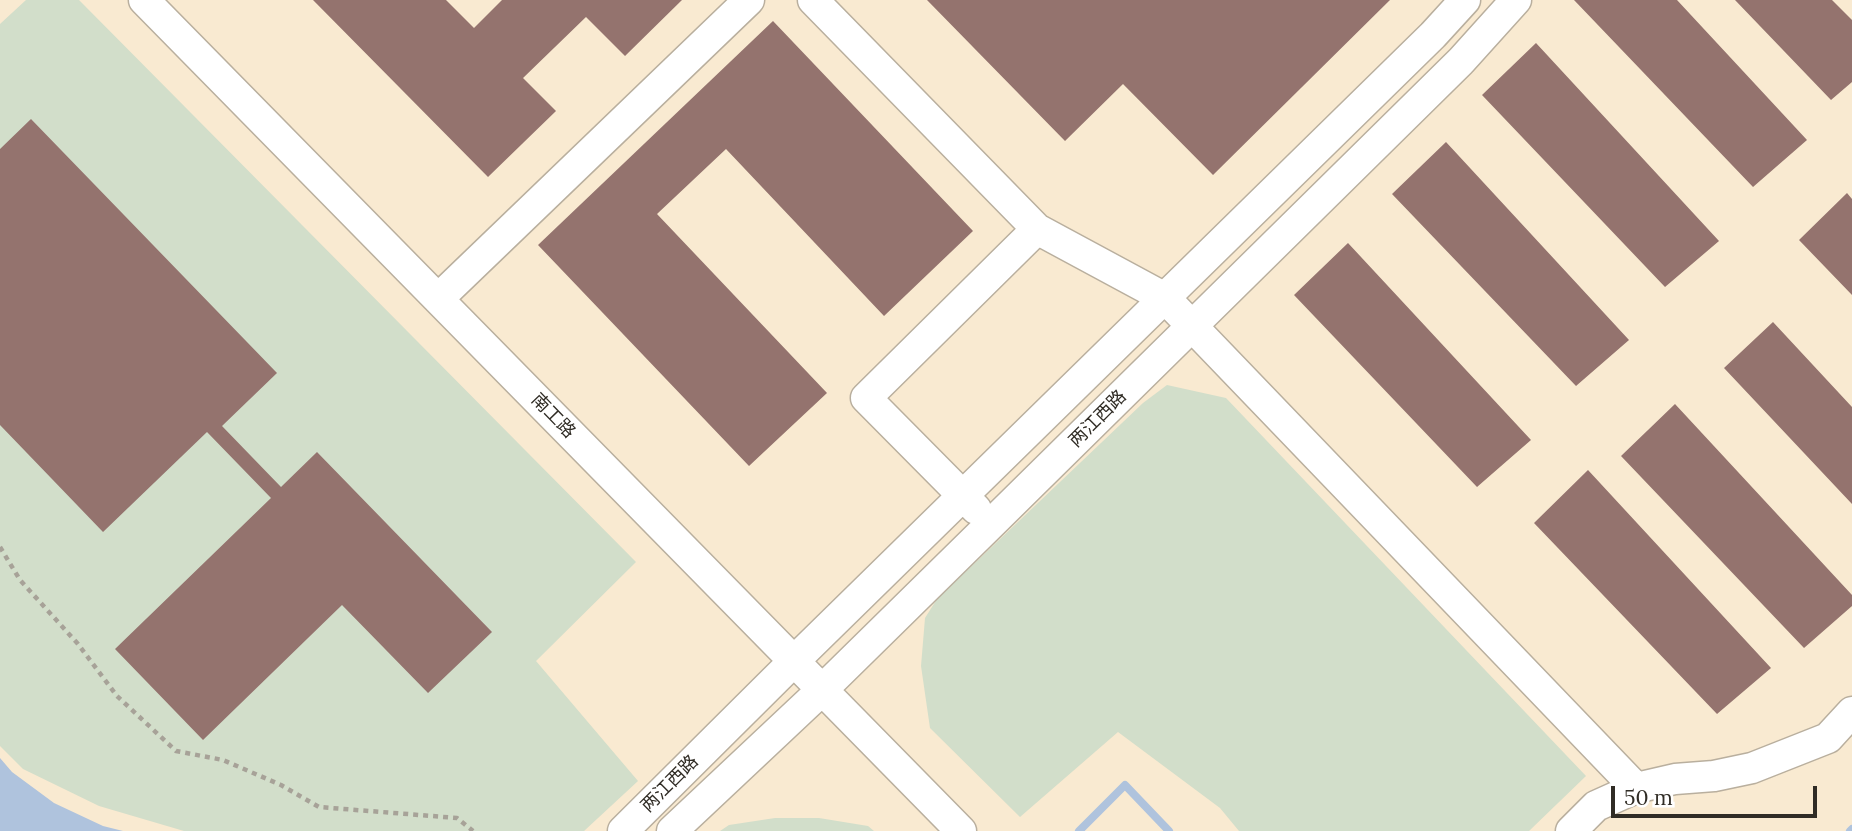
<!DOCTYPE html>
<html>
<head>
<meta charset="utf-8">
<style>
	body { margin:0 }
	#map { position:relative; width:1852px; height:831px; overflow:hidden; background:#fef8ed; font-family:Lora,serif }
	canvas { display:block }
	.scale { position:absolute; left:1611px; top:786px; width:206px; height:32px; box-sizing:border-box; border:4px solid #302c25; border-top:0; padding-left:9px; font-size:21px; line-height:24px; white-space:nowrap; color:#302c25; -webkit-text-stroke:5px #fff; paint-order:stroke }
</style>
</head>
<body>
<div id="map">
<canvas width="1852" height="831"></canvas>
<div class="scale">50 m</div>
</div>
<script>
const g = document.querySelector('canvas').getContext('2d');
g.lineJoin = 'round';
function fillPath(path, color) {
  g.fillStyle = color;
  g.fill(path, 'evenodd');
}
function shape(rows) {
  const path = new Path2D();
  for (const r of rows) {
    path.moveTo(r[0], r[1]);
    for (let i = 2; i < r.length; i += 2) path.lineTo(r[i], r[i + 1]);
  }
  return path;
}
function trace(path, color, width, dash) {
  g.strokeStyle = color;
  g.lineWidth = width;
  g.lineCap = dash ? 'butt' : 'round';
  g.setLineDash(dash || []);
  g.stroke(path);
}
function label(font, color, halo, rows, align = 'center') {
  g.font = font + ' Lora,"Noto Sans SC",serif';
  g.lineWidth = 5;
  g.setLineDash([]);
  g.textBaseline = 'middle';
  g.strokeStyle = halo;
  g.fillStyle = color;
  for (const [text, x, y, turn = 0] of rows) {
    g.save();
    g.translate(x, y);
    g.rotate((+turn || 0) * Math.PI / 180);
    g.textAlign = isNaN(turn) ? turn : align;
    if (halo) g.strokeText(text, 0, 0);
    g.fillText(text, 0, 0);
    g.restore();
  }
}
fillPath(shape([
	[0,0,1852,0,1852,829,1850,831,0,831]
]), '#f9ead1');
fillPath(shape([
	[26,0,79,0,636,562,536,661,638,781,584,831,184,831,99,806,23,769,0,746,0,24],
	[1167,385,1226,398,1586,776,1529,831,1239,831,1220,808,1118,732,1020,817,930,728,921,666,925,618,937,599,1143,403],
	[775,818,819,818,868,826,874,831,720,831,729,825]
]), '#d2deca');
fillPath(shape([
	[0,758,12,772,54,803,103,826,123,831,0,831]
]), '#afc3dd');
trace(shape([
	[1079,831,1125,785,1169,831],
	[1850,831,1852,829]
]), '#afc3dd', 8);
fillPath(shape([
	[313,0,446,0,474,28,502,0,682,0,625,56,586,17,523,78,556,111,488,177],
	[927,0,1390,0,1213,175,1123,84,1065,141],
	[1574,0,1677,0,1807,140,1753,187],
	[1735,0,1832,0,1852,20,1852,82,1831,100],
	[773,21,973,231,884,316,726,149,657,214,827,393,749,466,538,245],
	[1536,43,1719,241,1665,287,1482,95],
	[31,119,277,373,222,426,281,487,317,452,492,632,428,693,342,605,203,740,115,649,271,498,207,432,103,532,0,425,0,149],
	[1446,142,1629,340,1576,386,1392,194],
	[1847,193,1852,199,1852,295,1799,240],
	[1348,243,1531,440,1477,487,1294,295],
	[1773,322,1852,407,1852,504,1724,368],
	[1675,404,1852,595,1852,606,1804,648,1621,456],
	[1588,470,1771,668,1717,714,1534,523]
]), '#94736e');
const minor = shape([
	[144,0,961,831],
	[813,0,1037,229,1165,298,1636,788],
	[438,299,749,0],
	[976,509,866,398,1037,229],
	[623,831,794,661,1433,35,1465,0],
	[672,831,822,690,991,524,1461,61,1516,0],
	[1571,831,1596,806,1636,788,1675,779,1714,776,1752,768,1828,738,1852,712]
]);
trace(minor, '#b9af9e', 33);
trace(shape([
	[0,547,20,580,78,644,117,696,176,751,223,760,281,785,319,807,457,818,473,831]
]), '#a7a298', 4.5, [5, 5]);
trace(minor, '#fff', 30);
label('18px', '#302c25', '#fff', [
	["南工路",553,416,46],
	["两江西路",1098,419,-45],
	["两江西路",670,784,-45]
]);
</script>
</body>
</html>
